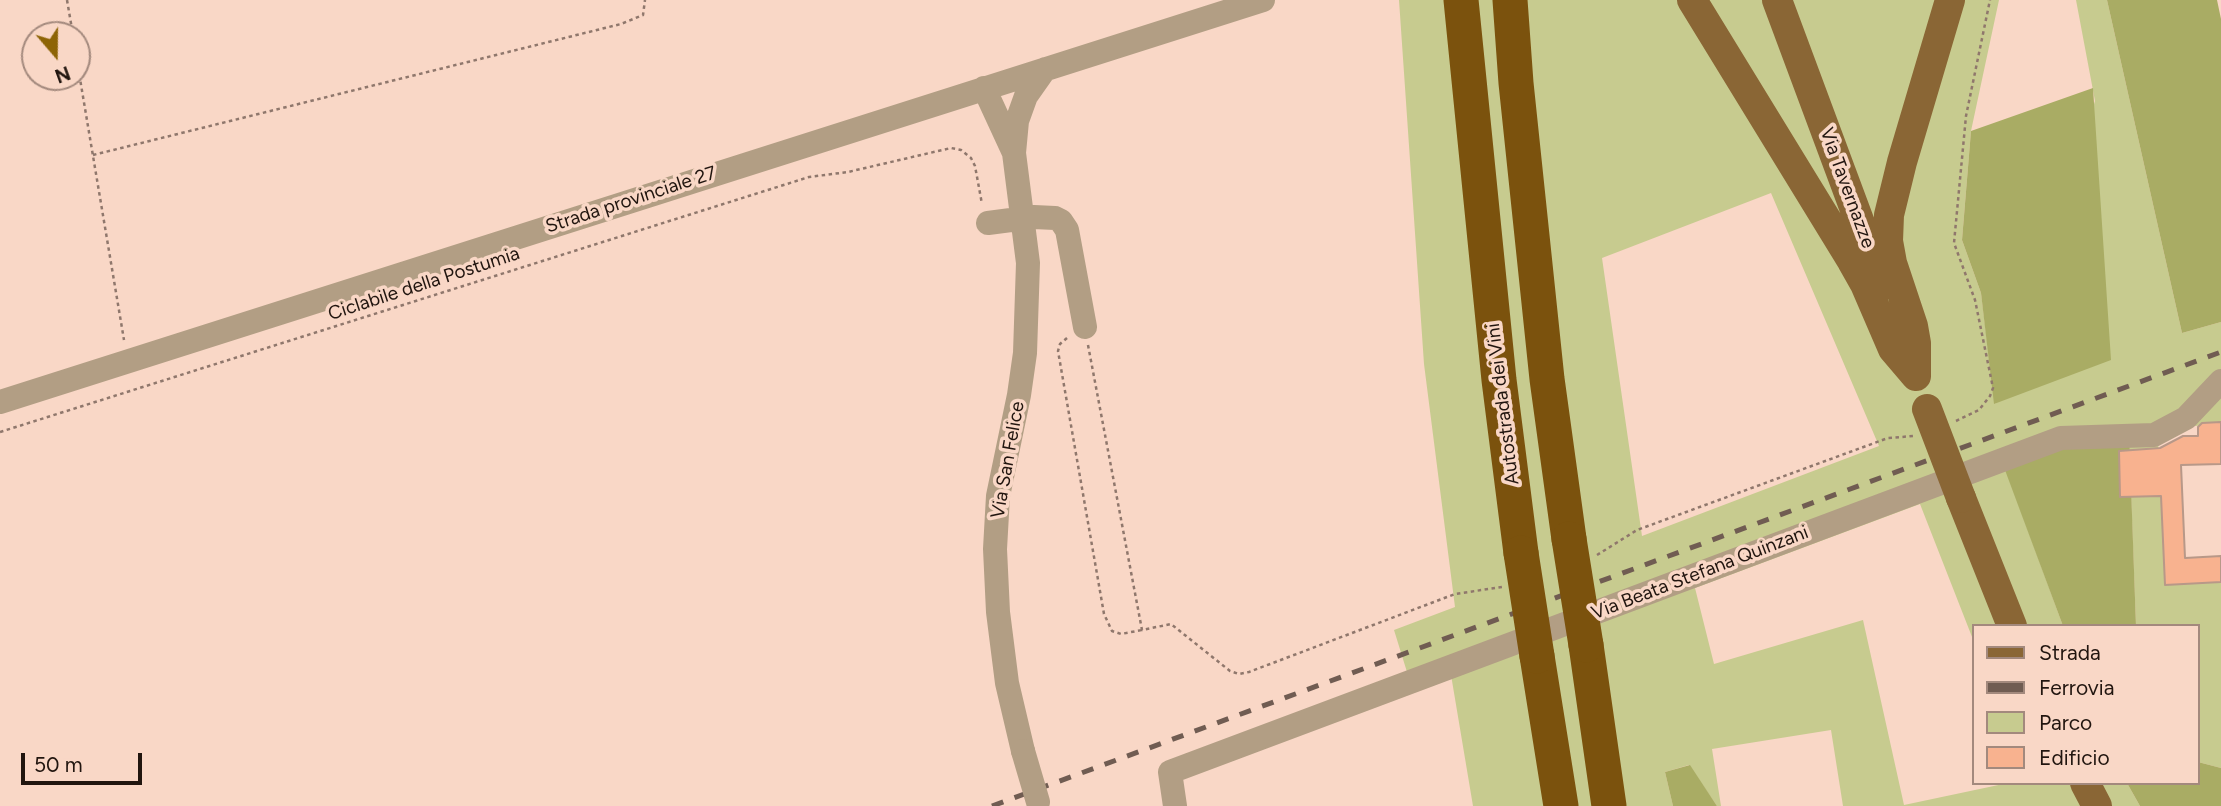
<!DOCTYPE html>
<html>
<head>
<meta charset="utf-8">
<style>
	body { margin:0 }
	#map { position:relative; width:2221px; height:806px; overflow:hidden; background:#f9d7c6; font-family:Figtree,sans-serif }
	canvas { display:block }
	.legend { position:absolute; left:1972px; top:624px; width:228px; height:161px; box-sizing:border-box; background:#f9d7c6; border:2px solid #a3897d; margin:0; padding:9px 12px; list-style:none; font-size:21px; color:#21150f }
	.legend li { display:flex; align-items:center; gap:14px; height:35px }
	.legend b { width:35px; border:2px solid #a3897d }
	.north { position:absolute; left:21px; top:21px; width:70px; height:70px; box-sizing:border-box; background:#f9d7c6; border:2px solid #a3897d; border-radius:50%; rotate:160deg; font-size:19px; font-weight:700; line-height:28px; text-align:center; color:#21150f }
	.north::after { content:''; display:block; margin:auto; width:24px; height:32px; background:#8d6406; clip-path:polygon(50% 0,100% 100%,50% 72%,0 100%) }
	.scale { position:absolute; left:21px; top:753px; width:121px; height:32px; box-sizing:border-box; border:4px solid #21150f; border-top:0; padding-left:9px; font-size:21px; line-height:24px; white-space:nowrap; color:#21150f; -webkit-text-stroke:5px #f9d7c6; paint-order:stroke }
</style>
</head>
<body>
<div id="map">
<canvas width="2221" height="806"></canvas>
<ul class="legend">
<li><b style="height:9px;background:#8a6635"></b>Strada</li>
<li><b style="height:9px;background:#705c52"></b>Ferrovia</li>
<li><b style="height:19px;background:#c7cb8f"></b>Parco</li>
<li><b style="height:19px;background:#f8b28f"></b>Edificio</li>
</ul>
<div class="north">N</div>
<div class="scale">50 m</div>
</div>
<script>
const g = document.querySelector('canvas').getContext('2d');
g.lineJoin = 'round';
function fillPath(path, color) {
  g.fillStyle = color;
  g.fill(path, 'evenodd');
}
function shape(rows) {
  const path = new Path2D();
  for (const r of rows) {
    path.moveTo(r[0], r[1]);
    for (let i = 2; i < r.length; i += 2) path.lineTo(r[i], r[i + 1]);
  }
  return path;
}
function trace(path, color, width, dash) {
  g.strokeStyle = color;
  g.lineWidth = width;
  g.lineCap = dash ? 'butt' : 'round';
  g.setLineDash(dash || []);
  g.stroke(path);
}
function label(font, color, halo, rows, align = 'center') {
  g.font = font + ' Figtree,sans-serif';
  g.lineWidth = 7;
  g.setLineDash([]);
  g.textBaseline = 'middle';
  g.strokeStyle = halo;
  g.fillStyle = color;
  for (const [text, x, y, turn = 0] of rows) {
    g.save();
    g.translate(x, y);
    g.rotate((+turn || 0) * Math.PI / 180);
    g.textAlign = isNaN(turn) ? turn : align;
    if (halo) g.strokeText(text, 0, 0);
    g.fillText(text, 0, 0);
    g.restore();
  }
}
fillPath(shape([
	[1399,0,1999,0,1971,131,1962,240,1981,293,1995,404,2095,101,2076,0,2107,0,2182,333,2221,322,2221,424,2129,431,2003,462,2063,626,1974,626,1974,642,1920,504,1695,588,1714,664,1863,620,1904,805,2008,783,2127,783,2140,806,1843,806,1831,730,1712,749,1721,806,1717,806,1689,765,1665,772,1673,806,1473,806,1448,657,1407,672,1394,630,1455,607,1424,364],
	[1771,193,1879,446,1642,536,1602,258],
	[2158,438,2165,585,2221,582,2221,768,2198,762,2198,626,2136,626,2129,441]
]), '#c7cb8f');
fillPath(shape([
	[2107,0,2217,0,2221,19,2221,322,2182,333],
	[2093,88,2111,360,1994,404,1981,293,1962,240,1971,131],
	[2129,431,2136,626,2063,626,2002,462],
	[2198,762,2221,768,2221,806,2140,806,2127,783,2198,783],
	[1690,765,1717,806,1673,806,1665,772]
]), '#a9ac64');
const building = shape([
	[2221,422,2221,464,2181,465,2185,558,2221,556,2221,582,2165,585,2161,496,2120,497,2119,451,2160,448,2183,436,2198,436,2198,427,2202,423,2221,422]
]);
fillPath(building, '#f8b28f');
trace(building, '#b89888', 2);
trace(shape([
	[67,0,73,35],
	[77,61,124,340],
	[93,155,621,24,643,15,645,0],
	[1067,338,1060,344,1058,351,1104,614,1112,631,1121,634,1142,630],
	[1088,345,1142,630,1171,624,1230,671,1239,674,1249,672,1455,594,1502,587],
	[1956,421,1979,410,1990,396,1993,388,1975,300,1954,243,1966,116,1990,0],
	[0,432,809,177,848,172,951,148,961,150,971,158,975,166,982,204],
	[1597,555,1637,530,1888,438,1914,436]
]), '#8f776c', 2.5, [3.5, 3.5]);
trace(shape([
	[984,88,1014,153],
	[988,223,1034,217,1055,218,1061,221,1067,230,1085,327],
	[0,402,1263,0],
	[1023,751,1007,683,998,612,995,549,998,496,1019,395,1025,353,1028,263,1014,153,1017,121,1026,96,1045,69],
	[1175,806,1170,772,2061,438,2154,435,2186,418,2221,381]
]), '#b29e84', 24);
trace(shape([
	[1692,0,1852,261,1865,284,1893,349,1916,376],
	[1777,0,1883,285],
	[1916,376,1916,343,1913,326,1892,263,1888,241,1889,215,1902,162,1950,0],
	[1961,498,2012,626],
	[2085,783,2097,806]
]), '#8a6635', 30);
trace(shape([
	[1461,0,1499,380,1521,553],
	[1510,0,1516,83,1547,379,1569,539],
	[1586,645,1609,806],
	[1537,656,1561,806]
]), '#7b520d', 35);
trace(shape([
	[992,806,2221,352]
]), '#705c52', 5, [12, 12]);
trace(shape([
	[1023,751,1038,802]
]), '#b29e84', 24);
trace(shape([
	[1927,409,1961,498]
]), '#8a6635', 30);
trace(shape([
	[1569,539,1586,645],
	[1521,553,1537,656]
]), '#7b520d', 35);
label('19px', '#21150f', '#f9d7c6', [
	["Via Tavernazze",1847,188,70],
	["Strada provinciale 27",631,200,-18],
	["Ciclabile della Postumia",424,284,-18],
	["Autostrada dei Vini",1503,404,-97],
	["Via San Felice",1008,460,-80],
	["Via Beata Stefana Quinzani",1700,573,-21]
]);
</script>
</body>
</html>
